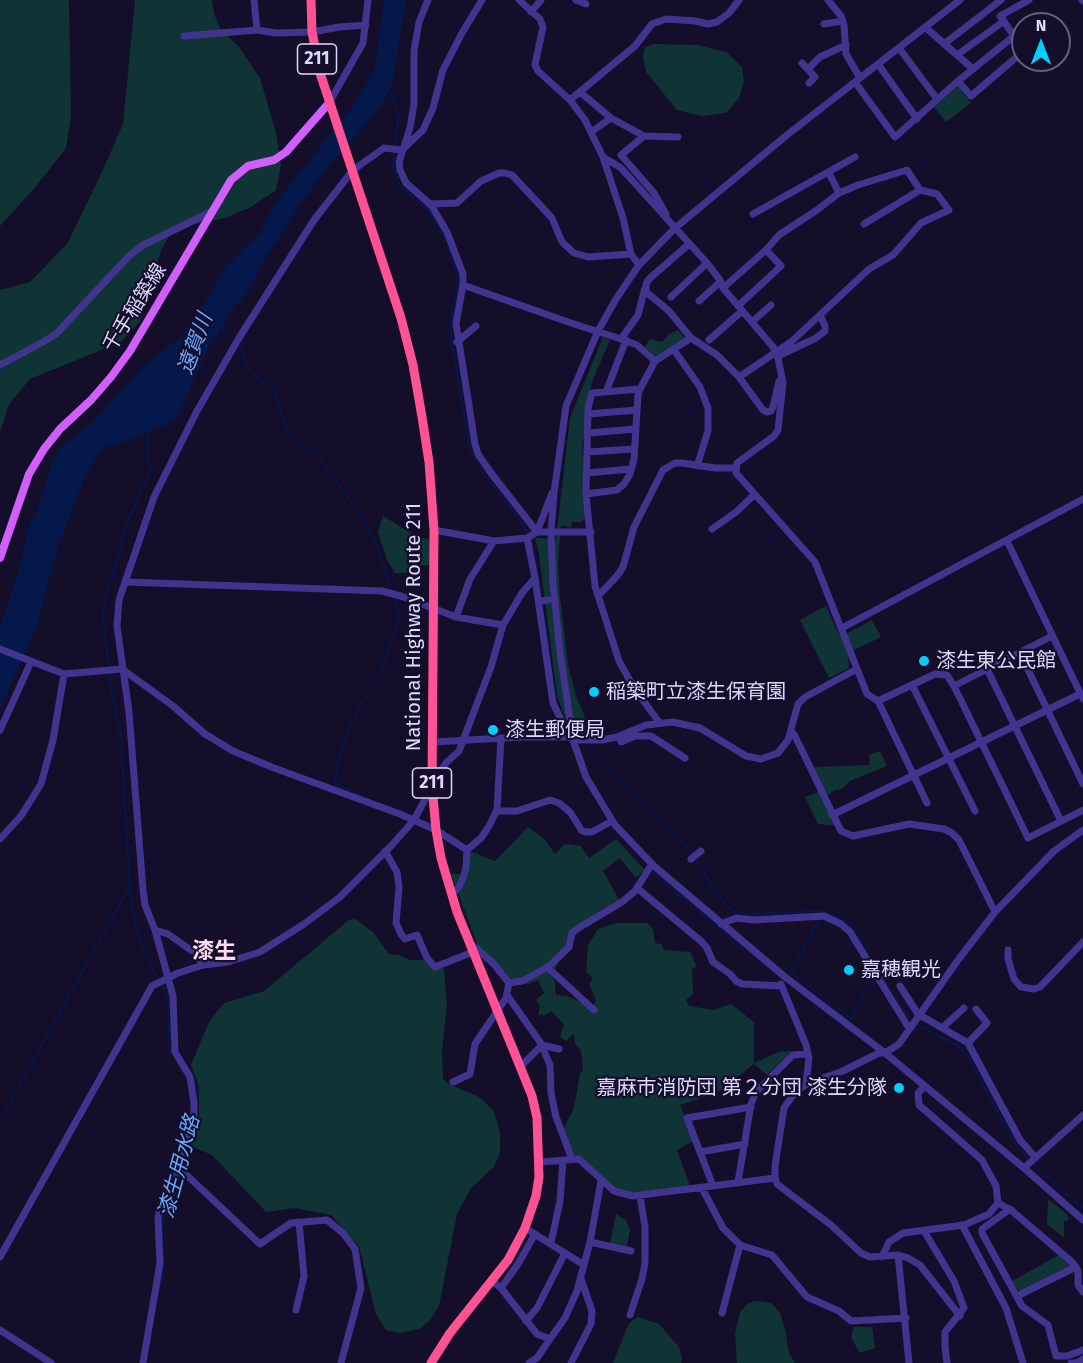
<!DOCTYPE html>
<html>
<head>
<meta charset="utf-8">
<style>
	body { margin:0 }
	#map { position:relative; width:1083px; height:1363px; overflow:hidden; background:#150e2a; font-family:"Fira Sans",sans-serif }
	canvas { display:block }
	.north { position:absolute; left:1011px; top:12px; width:60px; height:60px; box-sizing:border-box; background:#150e2a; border:2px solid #665e7f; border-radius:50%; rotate:0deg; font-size:16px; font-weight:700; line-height:24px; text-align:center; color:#dfd7ff }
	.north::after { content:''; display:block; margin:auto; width:21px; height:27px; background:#03cdff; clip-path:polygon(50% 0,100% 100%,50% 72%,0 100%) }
</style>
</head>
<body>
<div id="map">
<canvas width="1083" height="1363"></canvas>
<div class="north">N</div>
</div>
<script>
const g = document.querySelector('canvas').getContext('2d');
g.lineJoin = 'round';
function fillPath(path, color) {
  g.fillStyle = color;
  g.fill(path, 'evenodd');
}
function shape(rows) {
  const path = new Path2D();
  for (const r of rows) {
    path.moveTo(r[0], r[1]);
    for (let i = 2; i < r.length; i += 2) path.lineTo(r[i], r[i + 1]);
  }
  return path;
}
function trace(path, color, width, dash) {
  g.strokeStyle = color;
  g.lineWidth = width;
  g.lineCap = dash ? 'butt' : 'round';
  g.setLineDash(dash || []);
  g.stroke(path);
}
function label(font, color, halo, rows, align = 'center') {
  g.font = font + ' "Fira Sans","Noto Sans JP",sans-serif';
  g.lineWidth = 4.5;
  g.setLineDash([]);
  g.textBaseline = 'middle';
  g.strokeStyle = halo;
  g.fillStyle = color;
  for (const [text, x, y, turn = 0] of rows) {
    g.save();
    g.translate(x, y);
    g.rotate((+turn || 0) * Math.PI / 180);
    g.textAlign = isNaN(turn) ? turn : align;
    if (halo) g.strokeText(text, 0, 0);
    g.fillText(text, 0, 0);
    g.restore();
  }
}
fillPath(shape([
	[0,0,69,0,71,116,66,148,37,185,0,226],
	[135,0,212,0,214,14,221,30,239,47,260,78,276,133,281,165,276,190,251,207,225,218,189,225,170,235,161,250,140,322,121,342,30,379,9,404,0,432,0,290,30,282,67,244,102,172,123,124],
	[655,44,698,45,726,52,742,67,744,82,739,98,726,113,701,116,677,110,646,72,643,57,645,47],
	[958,86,971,103,946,122,934,107],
	[678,330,685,338,660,355,654,356,645,347,650,339,662,342,669,334],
	[603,337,610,340,593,379,585,408,585,439,582,440,585,519,580,522,572,522,571,527,561,526,558,562,560,598,568,665,576,696,588,724,606,738,582,738,567,724,557,695,539,554,535,538,556,539,570,418],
	[383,516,416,536,430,540,431,565,410,565,410,573,395,573,387,560,378,532],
	[826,606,840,637,872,620,881,637,848,653,849,668,829,678,800,620],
	[880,751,887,766,850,781,842,789,835,790,828,795,824,789,838,826,818,824,805,797,821,791,813,767,870,765,869,755],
	[528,827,544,839,555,854,565,844,581,846,589,858,616,839,645,870,636,878,620,858,603,871,621,903,576,929,553,973,549,975,554,979,556,995,567,996,592,1007,596,1001,589,984,593,978,586,972,588,945,598,929,616,923,648,923,653,929,655,943,661,944,664,950,690,952,697,967,692,968,693,994,686,1000,689,1006,714,1010,731,1004,754,1022,754,1063,778,1052,792,1051,767,1075,754,1064,718,1092,680,1105,695,1140,677,1150,691,1189,620,1194,583,1162,572,1159,562,1132,574,1108,580,1073,583,1071,581,1050,575,1044,574,1034,566,1041,560,1037,564,1025,552,1011,544,1016,542,1014,538,1015,540,1006,536,1000,544,993,538,980,529,984,518,983,504,976,478,946,451,874,465,874,467,850,495,861],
	[355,919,373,932,389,954,399,955,410,960,424,960,444,969,447,1005,442,1050,443,1079,449,1084,479,1097,494,1111,500,1133,500,1152,494,1167,471,1188,457,1214,439,1306,430,1320,420,1329,399,1333,386,1330,376,1314,359,1246,331,1215,294,1208,266,1212,212,1155,191,1146,199,1122,199,1086,191,1065,209,1022,224,1003,264,991,349,920],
	[1048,1199,1068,1215,1069,1220,1064,1221,1064,1238,1047,1224],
	[616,1214,626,1220,630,1230,627,1247,610,1243],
	[1061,1254,1071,1263,1069,1269,1020,1292,1012,1281],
	[756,1301,771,1303,780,1313,785,1329,789,1353,795,1363,737,1363,735,1333,740,1312,747,1304],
	[638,1317,659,1324,679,1347,682,1358,681,1363,613,1363,629,1323],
	[854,1327,872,1327,875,1348,860,1353,851,1338]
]), '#103335');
fillPath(shape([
	[384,0,406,0,392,84,384,101,359,133,327,167,302,202,260,266,250,290,234,307,210,345,175,421,115,445,106,445,98,454,84,480,58,546,37,625,0,710,0,628,19,570,30,524,38,508,52,462,59,449,95,420,144,366,183,336,208,298,224,268,261,232,273,206,351,109,375,68]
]), '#05184c');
trace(shape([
	[387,90,394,97,398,118,395,147],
	[394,152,393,167,400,186,427,209,445,238,457,272,458,284,451,320,451,337,470,449,483,472,522,523,531,541,538,577],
	[221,326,241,348,245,363,250,370,272,390,278,401,284,424,291,435,318,455,356,509,376,543,393,591],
	[148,432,147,450,151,470,126,525,112,580,105,598,103,619,111,688,121,737,130,893,136,927,148,960,164,989,168,999,169,1043,171,1051,173,1051],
	[542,604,549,648],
	[586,742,685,844,724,903,733,911,745,914,821,911,839,918,850,925,907,1015,918,1025,956,1045,969,1058,1013,1140,1029,1160],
	[371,800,334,783,338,763,347,735,361,703,376,684,398,620,398,608,395,597],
	[650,871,780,977],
	[821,917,794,965,792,973,851,1018],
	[72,991,128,889],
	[851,1020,874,974],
	[180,1055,193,1076,197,1088,197,1102],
	[0,1121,70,994],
	[1033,1164,1083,1207],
	[183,1169,197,1120],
	[159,1290,164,1268,162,1234,164,1214,170,1196,182,1174]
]), '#05184c', 2);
trace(shape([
	[254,0,257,30],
	[428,0,419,22,414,51,414,104,410,128,399,162,400,170,406,183,431,205,447,232,463,274,463,285,456,323,475,444,478,454,491,473,537,532],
	[519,0,540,19,543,27,535,65,538,71,570,100,585,120,603,157,623,218,631,254,639,265],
	[576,0,586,4],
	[828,0,841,16,844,25,846,54,860,78],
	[960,0,787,135,675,228,639,265,616,299,598,331,566,406,554,493,551,532,553,583,560,652,573,740,586,777,615,825,654,866,785,977,885,1053,1024,1168,1083,1220],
	[1082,0,1083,1],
	[531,12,541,0],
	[824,24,843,21],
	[925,27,973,69],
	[184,36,257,30,276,33,312,32,339,27,366,25],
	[944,44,1001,0],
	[899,48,937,99],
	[957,55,1004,21],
	[802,63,815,77,809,83],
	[878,64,917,119],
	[808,69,820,57,846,45],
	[958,81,971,96,1019,55,1020,50,1014,36],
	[855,82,895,137,958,81,1014,36,1000,16,1029,0],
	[580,92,611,118,644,136,621,155,654,193,666,214],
	[570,100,635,46,652,24,666,19,695,21,708,24,717,22,729,13,739,0],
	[329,103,363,43,368,0],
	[591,132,611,118],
	[644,136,678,137],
	[603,157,621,168,707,263,720,280,723,288,773,347],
	[829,173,839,193],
	[429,204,457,203,481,181,499,173,505,173,512,175,552,218,562,242,574,253,588,257,631,254],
	[753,214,855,157],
	[864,224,920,190],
	[689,244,649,279,646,284,646,292,669,311,691,338,717,355,739,377,791,342,869,269,893,255,921,223,949,210,937,194,920,190,907,170,858,185,839,193,817,210,779,235,766,250,723,288],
	[463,285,571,323,621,339,637,345,655,361],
	[671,297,707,263],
	[699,301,720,282],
	[738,306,781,266,766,250],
	[752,322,771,305],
	[621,339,638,315,645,288],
	[709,340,742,311],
	[457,342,476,326],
	[674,350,700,387,708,408,708,431,697,466],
	[777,353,783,383,778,430,774,436,737,463,736,473,815,562,867,694,878,701,927,803],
	[778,356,816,338,825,331,825,326,820,315],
	[0,365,43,342,56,334,129,256,143,245,213,211],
	[739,377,763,410,767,412,771,411,773,407,779,381],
	[606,392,626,340],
	[588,414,637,410],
	[589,433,635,429],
	[587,452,634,449],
	[586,473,631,469],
	[586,494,617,490,624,484,630,474,634,459,638,395,640,389],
	[712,529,736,512,754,495],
	[434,530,494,541,527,538,537,532,591,532],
	[537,532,552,493],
	[527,538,535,578,553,703,569,737],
	[1007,541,1083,699],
	[126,582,382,591,404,597,456,617,503,625],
	[598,596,617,576,623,567,634,527,663,470,675,463,682,463,715,468,736,468],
	[542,601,548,600],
	[456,617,470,579,494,541],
	[842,628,1083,499],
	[0,649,64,674,122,669,173,706,205,734,233,751,274,768,400,814,436,830,467,850,466,868,463,878,459,887,452,894],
	[1020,653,1083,784],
	[987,669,1061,821],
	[912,685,975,811],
	[954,686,1052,636],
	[878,701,935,674,947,675,954,686,1028,838,1083,810],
	[659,722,634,688,619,661,595,586,586,494,588,408,592,393,640,389,655,361,691,338],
	[0,730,31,662],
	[791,731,795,736,841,831,853,836,909,824,944,829,952,833,959,840,995,912],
	[619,736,621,742,635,736,651,736,685,758],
	[433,742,522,737,569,737,573,740,601,740,617,737,646,725,673,722,700,728,746,756,761,759,778,753,788,740,798,704,805,697,857,669],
	[496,811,517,811,550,800,559,803,570,812,582,831,586,832,592,832,612,821],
	[832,815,1080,694],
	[0,839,21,816,41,784,53,740,64,674],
	[467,850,481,838,489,826,497,810,501,738],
	[385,851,397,872,399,887,396,923,401,934,405,939,417,935,427,958,435,967,473,952],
	[691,859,701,851],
	[637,888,702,942,707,948,713,962,730,974,736,981,742,984,781,986],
	[721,924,736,918,754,920,824,916,841,924,850,932,907,1025,912,1026],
	[155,930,168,934,195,953,203,965],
	[471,944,493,963,509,983,522,981,548,967,565,951,569,947,572,933,577,929,622,902,635,891,652,864],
	[1008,950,1008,959,1014,979,1021,987,1034,989,1040,987,1083,942],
	[547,967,594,1010],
	[781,984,806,1045,809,1058,806,1084],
	[900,986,918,1014,968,1043,1020,1140,1035,1157],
	[507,995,540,1042,544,1051,550,1065,551,1093,556,1117,572,1159],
	[942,1028,964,1008],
	[968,1043,987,1023,976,1009],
	[520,1067,542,1045,559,1049],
	[453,1082,470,1074,475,1044,506,998,509,983],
	[700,1152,745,1144],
	[540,1162,579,1159,614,1191,633,1196,775,1178],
	[178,1167,260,1244,291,1223,327,1220,343,1233,355,1249,361,1288,341,1363],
	[1024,1168,1083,1115],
	[738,1182,751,1104,756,1092,793,1055,808,1054],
	[713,1186,687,1118,751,1107],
	[702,1188,723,1228,740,1245,722,1313],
	[998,1203,1011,1210,1073,1263,1078,1271,1078,1285,1083,1292],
	[1010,1209,982,1229,982,1233,1022,1306,1048,1325,1056,1356,1067,1356,1083,1350],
	[962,1225,1006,1308,1023,1363],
	[525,1228,584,1265],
	[924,1231,954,1281,964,1308,945,1332,945,1347,947,1363],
	[590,1242,631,1251],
	[551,1243,560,1201,563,1160],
	[740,1245,772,1255,807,1297,839,1311,851,1321,906,1318],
	[898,1255,909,1363],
	[0,1257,152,986,178,973,203,965,228,962,260,952,304,924,340,897,392,845,414,820,438,775,446,763,459,751,491,667,503,625,522,593,535,578],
	[882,1257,889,1242,903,1233,964,1225,989,1214,998,1203,996,1186,982,1160,919,1105,918,1093,925,1086],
	[492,1281,501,1288,537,1334,550,1339,565,1318,577,1291,590,1242,601,1181],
	[501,1288,518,1264,535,1234],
	[1017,1296,1076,1267],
	[296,1310,304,1276,299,1222],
	[630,1315,642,1279,645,1263,645,1227,640,1196],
	[960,1316,920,1265,908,1258,898,1255,870,1257,861,1253,831,1225,777,1184,775,1178,775,1166,784,1108,794,1094,806,1084,843,1071,879,1053,885,1053,899,1044,958,960,995,912,1054,851,1083,830],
	[526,1321,537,1308,565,1253],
	[0,1330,51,1363],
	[143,1363,160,1263,158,1218,161,1204,174,1179,194,1118,194,1103,190,1077,175,1052,173,996,155,930,145,905,143,890,129,712,117,626,119,600,154,497,197,411,239,338,314,220,353,170,384,148,402,150,423,130,433,108,443,70,462,33,482,0],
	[529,1363,537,1358,550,1339],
	[571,1363,591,1324,592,1311,581,1279],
	[1071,1363,1077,1363,1083,1359]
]), '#40348e', 7);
trace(shape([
	[0,558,29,474,44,449,60,429,91,400,111,377,130,351,231,180,248,166,274,160,286,152,329,103]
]), '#d25eff', 8);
trace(shape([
	[311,0,312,32,320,73,401,318,413,365,422,417,429,462,434,530,432,786,436,830,441,858,457,912,517,1059,532,1096,537,1118,539,1177,536,1196,525,1228,508,1260,450,1333,431,1363]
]), '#ff5294', 9);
trace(shape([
	[773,347,777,353]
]), '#40348e', 7);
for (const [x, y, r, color] of [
	[924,661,6,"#03cdff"],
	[594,692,6,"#03cdff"],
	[493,730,6,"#03cdff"],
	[849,970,6,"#03cdff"],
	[899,1088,6,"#03cdff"]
]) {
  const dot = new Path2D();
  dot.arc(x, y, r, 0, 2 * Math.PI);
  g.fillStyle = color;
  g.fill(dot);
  trace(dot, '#150e2a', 2);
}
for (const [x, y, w] of [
	[317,59,39],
	[432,783,39]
]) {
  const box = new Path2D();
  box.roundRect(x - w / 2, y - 15, w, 30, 4.5);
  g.fillStyle = '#150e2a';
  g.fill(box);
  trace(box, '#dfd7ff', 1.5);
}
label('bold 18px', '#dfd7ff', null, [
	["211",317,59],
	["211",432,783]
]);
label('20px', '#dfd7ff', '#150e2a', [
	["千手稲築線",135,308,-58],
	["National Highway Route 211",414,627,-90]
]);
label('20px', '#dfd7ff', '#150e2a', [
	["漆生東公民館",936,661],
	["稲築町立漆生保育園",606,692],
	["漆生郵便局",505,730],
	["嘉穂観光",861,970],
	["嘉麻市消防団 第２分団 漆生分隊",887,1088,"right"]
], 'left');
label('italic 21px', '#65a8ff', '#150e2a', [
	["遠賀川",196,344,-70],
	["漆生用水路",180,1167,-75]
]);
label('bold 22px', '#ffd9ed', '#150e2a', [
	["漆生",214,952]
]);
</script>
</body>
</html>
